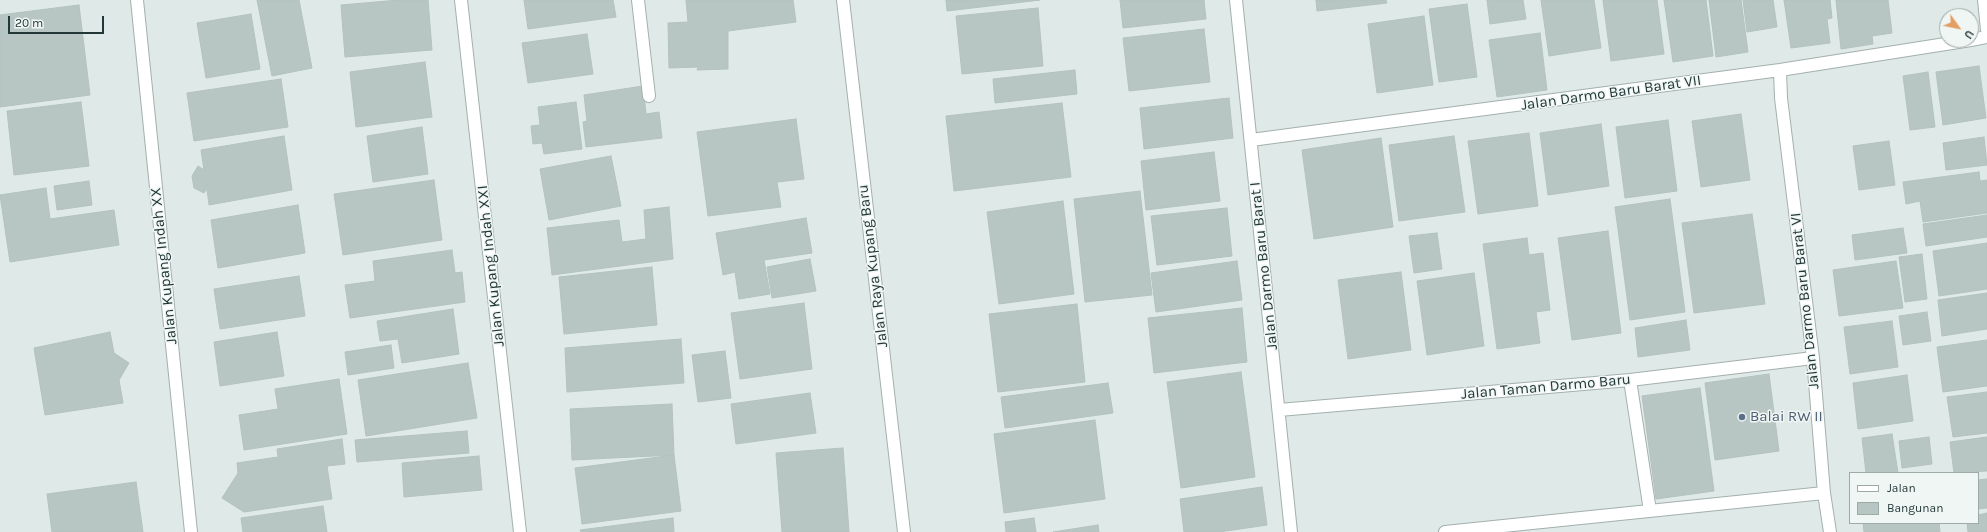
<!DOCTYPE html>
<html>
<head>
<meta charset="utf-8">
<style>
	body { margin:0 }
	#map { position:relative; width:1987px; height:532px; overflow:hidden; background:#dfe9e7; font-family:Karla,sans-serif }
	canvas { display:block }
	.legend { position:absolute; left:1849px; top:472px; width:130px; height:52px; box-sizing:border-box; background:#eff6f4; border:1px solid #9daaa8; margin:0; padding:5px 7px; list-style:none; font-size:12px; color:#223736 }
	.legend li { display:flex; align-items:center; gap:8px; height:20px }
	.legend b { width:20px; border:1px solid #9daaa8 }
	.north { position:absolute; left:1939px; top:8px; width:40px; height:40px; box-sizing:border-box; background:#eff6f4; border:1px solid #9daaa8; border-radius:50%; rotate:123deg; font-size:11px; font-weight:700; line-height:16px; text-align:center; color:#223736 }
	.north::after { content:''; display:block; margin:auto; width:14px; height:18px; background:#e49d62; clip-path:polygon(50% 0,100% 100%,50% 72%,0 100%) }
	.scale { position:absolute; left:8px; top:16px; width:96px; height:18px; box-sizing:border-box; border:2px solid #223736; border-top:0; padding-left:5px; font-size:12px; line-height:14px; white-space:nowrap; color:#223736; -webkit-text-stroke:3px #eff6f4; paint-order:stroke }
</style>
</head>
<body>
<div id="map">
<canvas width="1987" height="532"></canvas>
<ul class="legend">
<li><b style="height:5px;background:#fff"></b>Jalan</li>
<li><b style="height:11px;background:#b8c6c3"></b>Bangunan</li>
</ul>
<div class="north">U</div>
<div class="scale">20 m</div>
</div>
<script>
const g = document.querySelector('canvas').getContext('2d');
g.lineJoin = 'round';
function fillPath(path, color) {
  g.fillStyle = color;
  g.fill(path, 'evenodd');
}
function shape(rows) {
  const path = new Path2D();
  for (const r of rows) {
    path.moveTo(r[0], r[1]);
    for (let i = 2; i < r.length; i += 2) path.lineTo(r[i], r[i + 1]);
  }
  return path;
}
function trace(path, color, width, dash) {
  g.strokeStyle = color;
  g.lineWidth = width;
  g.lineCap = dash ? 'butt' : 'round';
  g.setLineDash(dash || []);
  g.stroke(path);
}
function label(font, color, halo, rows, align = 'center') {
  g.font = font + ' Karla,sans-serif';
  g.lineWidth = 3;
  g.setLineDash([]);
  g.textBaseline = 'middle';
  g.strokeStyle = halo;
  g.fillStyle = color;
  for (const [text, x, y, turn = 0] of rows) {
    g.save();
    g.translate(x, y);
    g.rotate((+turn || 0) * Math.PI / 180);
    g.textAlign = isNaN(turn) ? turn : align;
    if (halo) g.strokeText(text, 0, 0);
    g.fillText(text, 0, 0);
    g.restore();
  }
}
const building = shape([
	[257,0,299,0,312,68,272,76,257,0],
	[399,0,428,0,432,50,345,57,341,5,399,0],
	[524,0,613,0,616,17,528,29,524,0],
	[686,0,793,0,796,22,728,31,728,69,697,70,698,67,669,68,668,23,688,22,686,0],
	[946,0,1040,0,947,11,946,0],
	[1120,0,1204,0,1206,19,1123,28,1120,0],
	[1316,0,1386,0,1387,3,1317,11,1316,0],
	[1487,0,1523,0,1526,19,1490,24,1487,0],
	[1541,0,1594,0,1601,48,1549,56,1541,0],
	[1603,0,1657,0,1664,54,1611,61,1603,0],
	[1664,0,1706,0,1713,56,1673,62,1664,0],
	[1709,0,1741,0,1748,52,1716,57,1709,0],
	[1743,0,1773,0,1777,27,1747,32,1743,0],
	[1784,0,1830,0,1832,18,1827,19,1830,43,1791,48,1784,0],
	[1836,0,1888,0,1892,33,1872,36,1873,44,1841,49,1836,0],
	[1467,4,1477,77,1439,82,1429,9,1467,4],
	[79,5,90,95,0,107,0,15,79,5],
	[1038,8,1043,66,962,74,956,16,1038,8],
	[251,14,260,69,206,78,197,23,251,14],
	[1424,16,1433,85,1377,93,1368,24,1424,16],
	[1204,29,1210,82,1129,91,1123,38,1204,29],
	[1540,33,1547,90,1497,97,1489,40,1540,33],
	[587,34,593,74,528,83,522,43,587,34],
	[425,62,432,117,356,127,350,72,425,62],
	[1979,66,1986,118,1943,125,1936,72,1979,66],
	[1075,70,1077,94,995,103,993,79,1075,70],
	[1928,72,1935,127,1910,130,1903,76,1928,72],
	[281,79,288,127,194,141,187,93,281,79],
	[643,86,646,114,659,112,662,138,586,147,583,122,587,121,584,95,643,86],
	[1229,98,1233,138,1144,149,1140,108,1229,98],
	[81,102,89,166,14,175,7,111,81,102],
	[576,102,582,149,544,154,542,143,533,144,531,126,540,125,538,107,576,102],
	[1062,103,1071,177,954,191,946,116,1062,103],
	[1741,114,1750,180,1701,187,1692,121,1741,114],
	[796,119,804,179,777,182,781,207,708,216,697,132,796,119],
	[1668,120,1677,191,1625,198,1616,127,1668,120],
	[1601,124,1609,186,1548,195,1540,133,1601,124],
	[422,127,428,174,373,182,367,136,422,127],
	[1529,133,1538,206,1478,214,1468,141,1529,133],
	[284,136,292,190,209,205,207,189,204,193,194,188,192,176,198,166,204,170,201,150,284,136],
	[1454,136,1465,212,1399,221,1389,145,1454,136],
	[1984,137,1987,165,1946,170,1943,143,1984,137],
	[1381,138,1393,227,1314,239,1302,150,1381,138],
	[1889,141,1895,185,1859,190,1853,146,1889,141],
	[1214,152,1220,201,1146,210,1141,161,1214,152],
	[611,156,621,206,549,220,540,169,611,156],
	[1979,172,1980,181,1987,180,1987,213,1923,222,1920,201,1906,204,1903,182,1979,172],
	[434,180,442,240,343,255,334,194,434,180],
	[89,181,92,205,57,210,54,186,89,181],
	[46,188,50,219,114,210,119,245,10,262,0,195,46,188],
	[1140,191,1152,295,1085,302,1074,199,1140,191],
	[1670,199,1685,312,1630,320,1615,207,1670,199],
	[1063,201,1074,294,999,304,987,212,1063,201],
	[298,205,305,253,218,268,211,220,298,205],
	[669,207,673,259,552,275,547,228,619,220,622,242,646,239,644,210,669,207],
	[1227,208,1232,256,1157,265,1151,216,1227,208],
	[1752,214,1765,304,1694,313,1682,223,1752,214],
	[1987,215,1987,237,1926,246,1923,224,1987,215],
	[806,218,812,253,764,260,770,294,739,299,735,272,723,275,716,233,806,218],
	[1903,228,1907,253,1855,260,1852,235,1903,228],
	[1608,231,1621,333,1572,340,1558,238,1608,231],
	[1437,233,1442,269,1414,273,1409,236,1437,233],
	[1527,238,1529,255,1543,253,1550,310,1536,312,1540,343,1497,349,1483,244,1527,238],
	[1987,243,1987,289,1939,296,1933,251,1987,243],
	[452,250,455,273,462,272,465,302,350,318,345,285,375,281,373,261,452,250],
	[1922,254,1927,299,1905,302,1899,257,1922,254],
	[810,259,816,291,772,298,767,267,810,259],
	[1237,261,1242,300,1156,312,1151,273,1237,261],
	[1896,261,1903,308,1839,316,1833,270,1896,261],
	[652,267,657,325,564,334,559,277,652,267],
	[1401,272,1411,350,1348,359,1338,280,1401,272],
	[1474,273,1484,346,1427,355,1417,281,1474,273],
	[299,276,305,316,220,329,214,289,299,276],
	[1987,293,1987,329,1942,336,1938,300,1987,293],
	[804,303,812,369,740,379,731,313,804,303],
	[1077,304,1085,382,998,392,989,314,1077,304],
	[1242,308,1247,362,1154,373,1148,318,1242,308],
	[453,309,459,354,402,363,398,339,380,341,377,321,453,309],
	[1927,312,1931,341,1903,345,1899,316,1927,312],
	[1686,320,1690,350,1638,357,1635,328,1686,320],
	[1892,321,1898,367,1850,374,1844,327,1892,321],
	[110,332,114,353,129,363,119,380,123,403,45,415,34,348,110,332],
	[277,332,284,376,220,386,214,342,277,332],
	[681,339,684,383,567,392,565,348,681,339],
	[1987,340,1987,386,1943,392,1937,347,1987,340],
	[391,345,394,368,348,375,345,352,391,345],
	[725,351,731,398,698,402,692,355,725,351],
	[468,363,477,418,366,436,358,380,468,363],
	[1241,372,1255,477,1181,488,1167,382,1241,372],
	[1769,374,1779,451,1715,460,1705,383,1769,374],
	[1907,375,1913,421,1858,429,1853,383,1907,375],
	[339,379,347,434,244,450,239,415,278,409,275,389,339,379],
	[1108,383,1113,413,1005,428,1001,397,1108,383],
	[1700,388,1714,491,1656,499,1642,396,1700,388],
	[1987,392,1987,433,1953,437,1947,397,1987,392],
	[810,393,816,433,736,444,731,404,810,393],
	[672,404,674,455,572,460,570,409,672,404],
	[1095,420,1105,499,1004,513,994,434,1095,420],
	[467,431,469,453,357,462,355,440,467,431],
	[1892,434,1898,473,1866,473,1862,438,1892,434],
	[1929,437,1932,464,1902,468,1899,441,1929,437],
	[1987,437,1987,471,1954,473,1950,442,1987,437],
	[342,439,345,464,327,466,332,499,244,512,222,498,238,473,237,463,278,457,277,449,342,439],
	[843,448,849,532,782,532,776,453,843,448],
	[674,455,681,511,582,524,575,468,674,455],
	[479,456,482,490,404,497,402,463,479,456],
	[1987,479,1987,508,1978,509,1978,480,1987,479],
	[136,482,143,532,52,532,47,494,136,482],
	[1262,487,1267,525,1219,532,1184,532,1180,499,1262,487],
	[323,506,327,532,243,532,241,518,323,506],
	[1987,513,1987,532,1968,532,1967,523,1978,523,1978,515,1987,513],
	[673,518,674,532,581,532,580,530,673,518],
	[1034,518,1036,532,1006,532,1005,522,1034,518],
	[1863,523,1939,523,1940,532,1864,532,1863,523],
	[1098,525,1099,532,1053,532,1098,525]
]);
fillPath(building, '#b8c6c3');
trace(building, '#b2c2bf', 1);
const minor = shape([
	[137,0,191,532],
	[461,0,520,532],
	[638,0,649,96],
	[1236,0,1291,532],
	[1984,0,1987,30],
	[1971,40,1987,37],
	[1780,70,1781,98,1813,358,1824,493,1830,532],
	[1251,140,1780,70,1971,40],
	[1630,380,1650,511],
	[1279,410,1630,380,1813,358],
	[1445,532,1824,493]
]);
const tertiary = shape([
	[843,0,904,532]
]);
trace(minor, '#a3b0ae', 14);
trace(tertiary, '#a3b0ae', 14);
trace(minor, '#fff', 12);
trace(tertiary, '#fff', 12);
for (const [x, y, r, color] of [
	[1742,417,4,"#5c6f8a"]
]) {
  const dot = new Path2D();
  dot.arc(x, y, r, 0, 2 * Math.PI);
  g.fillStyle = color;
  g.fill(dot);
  trace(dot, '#eff6f4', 1.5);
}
label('15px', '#223736', '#eff6f4', [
	["Jalan Darmo Baru Barat VII",1611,93,-8],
	["Jalan Kupang Indah XX",164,266,-96],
	["Jalan Kupang Indah XXI",491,266,-96],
	["Jalan Raya Kupang Baru",873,266,-97],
	["Jalan Darmo Baru Barat I",1264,266,-96],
	["Jalan Darmo Baru Barat VI",1805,301,-96],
	["Jalan Taman Darmo Baru",1546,387,-5]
]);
label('15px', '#4e5e75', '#eff6f4', [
	["Balai RW II",1750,417]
], 'left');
</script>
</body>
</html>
